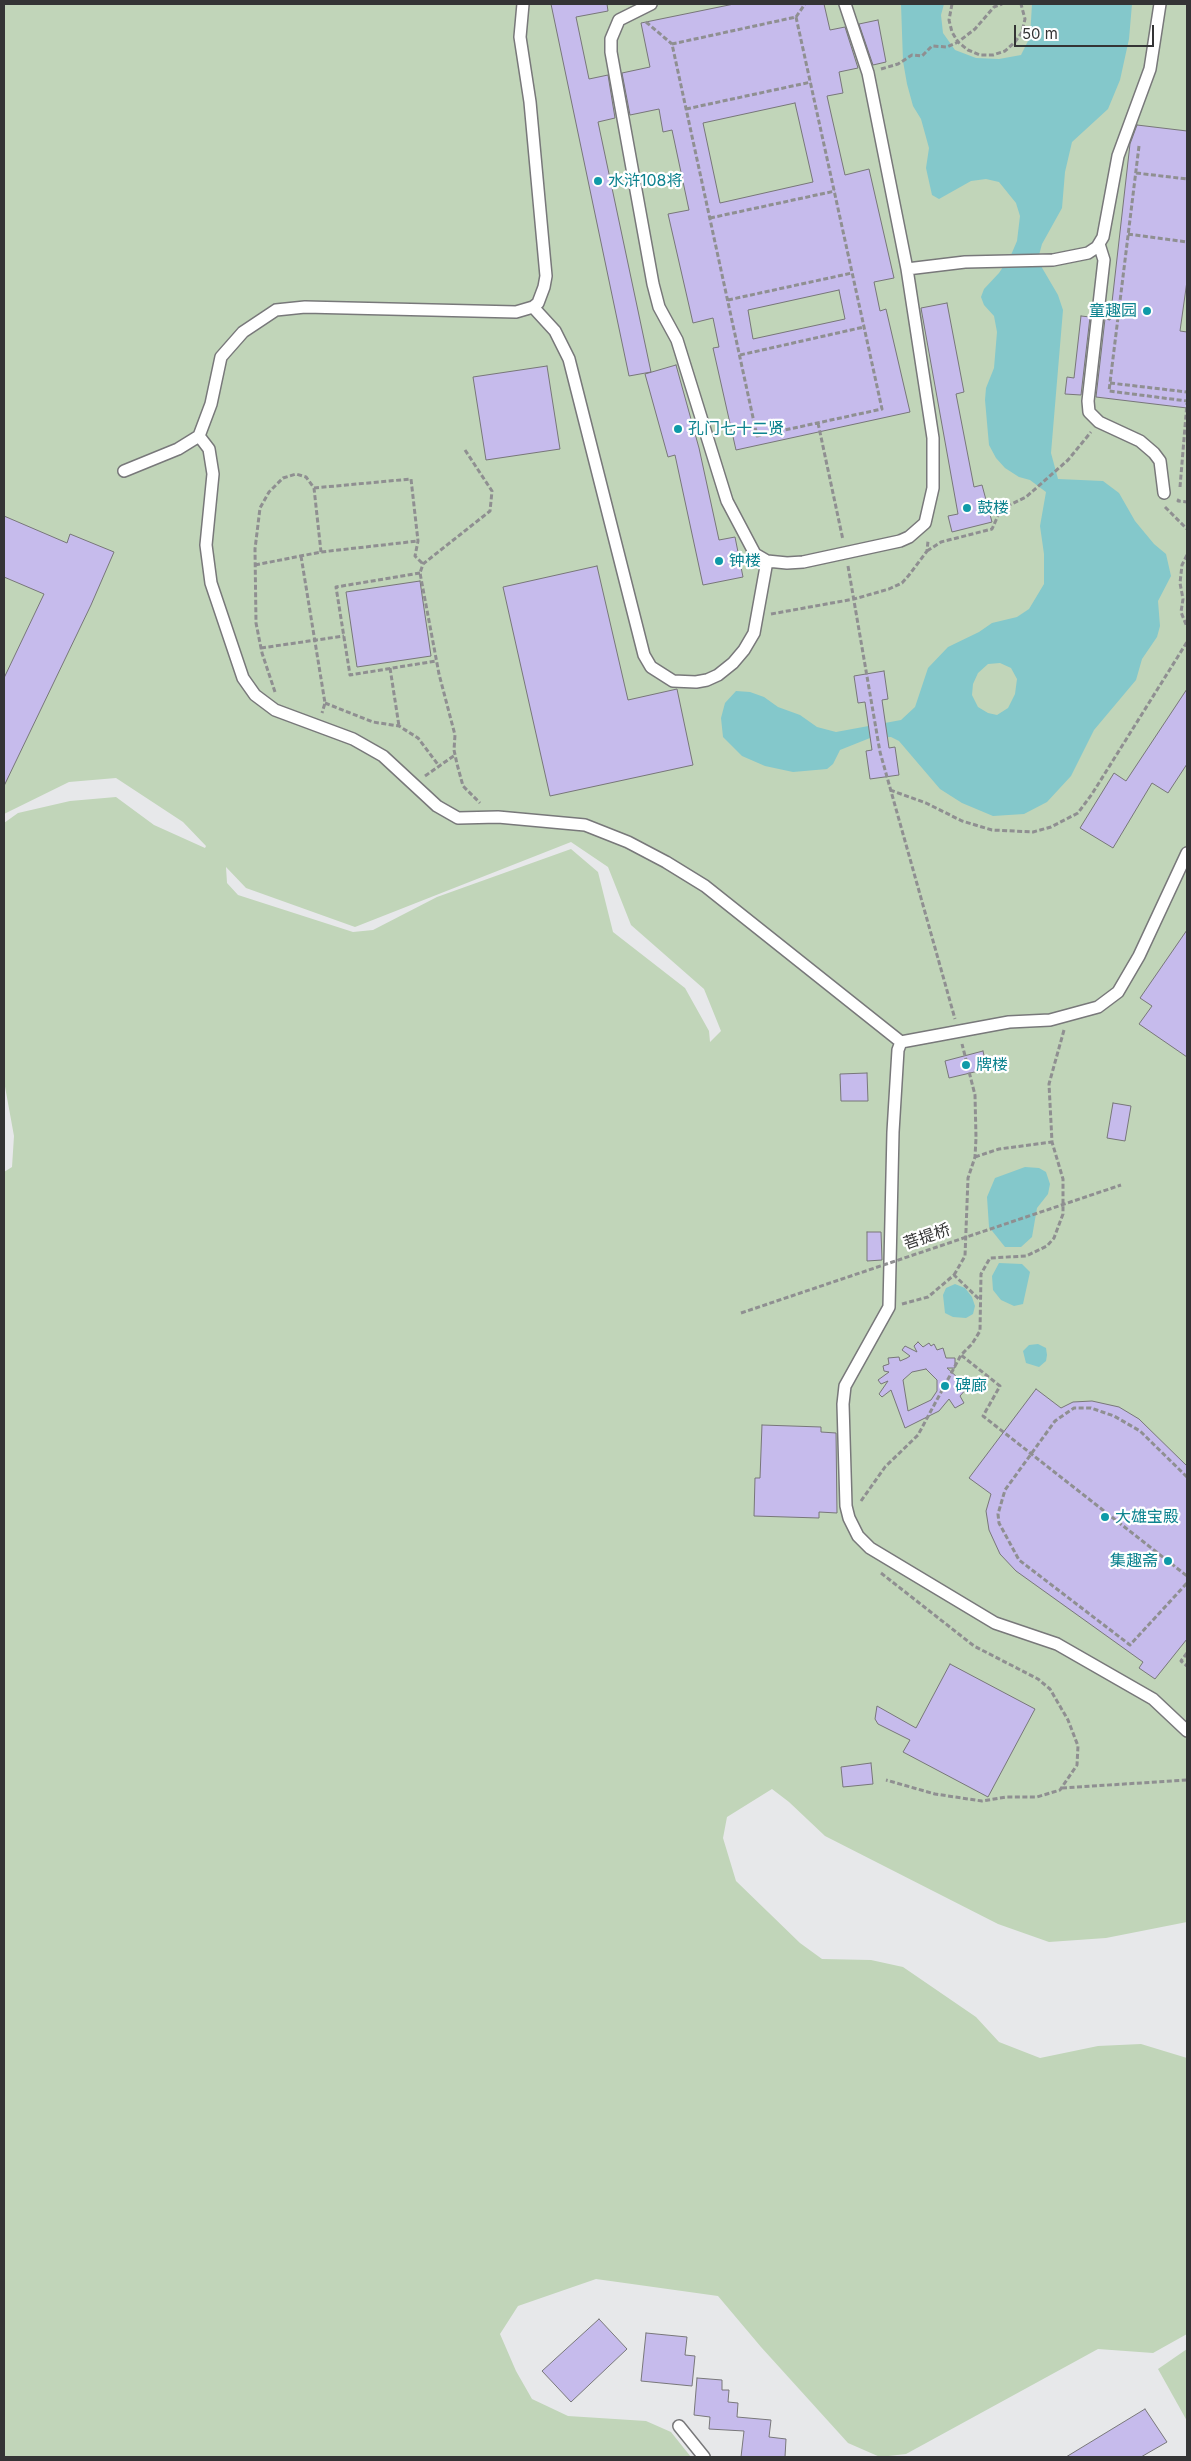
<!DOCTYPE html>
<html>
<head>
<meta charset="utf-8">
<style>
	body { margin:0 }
	#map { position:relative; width:1191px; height:2461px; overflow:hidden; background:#e7e8ea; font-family:Inter,sans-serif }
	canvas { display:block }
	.frame { position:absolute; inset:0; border:5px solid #343435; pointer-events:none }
	.scale { position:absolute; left:1014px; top:25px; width:140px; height:22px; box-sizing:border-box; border:2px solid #343435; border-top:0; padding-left:6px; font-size:15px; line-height:18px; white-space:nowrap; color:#343435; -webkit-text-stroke:4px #fff; paint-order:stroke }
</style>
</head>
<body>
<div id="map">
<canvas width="1191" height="2461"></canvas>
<div class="frame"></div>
<div class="scale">50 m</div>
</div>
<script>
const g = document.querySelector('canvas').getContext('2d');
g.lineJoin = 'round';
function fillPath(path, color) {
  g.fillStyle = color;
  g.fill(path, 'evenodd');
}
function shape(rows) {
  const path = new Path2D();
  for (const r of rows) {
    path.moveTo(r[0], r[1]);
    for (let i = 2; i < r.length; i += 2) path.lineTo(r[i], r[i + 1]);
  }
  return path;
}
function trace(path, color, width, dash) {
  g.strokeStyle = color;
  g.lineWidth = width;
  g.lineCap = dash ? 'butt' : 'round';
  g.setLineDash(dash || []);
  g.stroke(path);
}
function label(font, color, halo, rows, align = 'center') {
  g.font = font + ' Inter,"Noto Sans SC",sans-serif';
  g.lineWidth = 4.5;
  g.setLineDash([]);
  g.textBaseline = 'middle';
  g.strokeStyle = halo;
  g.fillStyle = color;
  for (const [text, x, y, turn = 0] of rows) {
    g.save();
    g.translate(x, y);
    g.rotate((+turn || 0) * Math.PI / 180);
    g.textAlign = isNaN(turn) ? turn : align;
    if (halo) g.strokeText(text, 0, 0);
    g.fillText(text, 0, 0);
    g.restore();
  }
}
fillPath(shape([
	[4,4,1187,4,1187,1922,1106,1938,1049,1942,998,1924,825,1836,789,1802,772,1789,727,1817,723,1838,736,1881,800,1943,822,1959,871,1960,903,1967,976,2017,999,2042,1040,2058,1098,2046,1141,2044,1187,2058,1187,2334,1153,2353,1098,2349,906,2454,880,2457,848,2443,761,2347,718,2296,596,2279,518,2306,500,2334,516,2371,532,2399,568,2416,646,2421,671,2432,691,2457,4,2457,4,1172,12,1167,14,1136,4,1081,4,823,18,813,70,801,116,797,154,825,205,848,206,846,183,822,116,778,69,782,4,814],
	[571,842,608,867,631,925,704,989,721,1031,710,1042,709,1031,685,988,613,932,598,872,571,849,437,897,373,930,353,932,238,895,227,883,226,867,246,888,355,927],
	[1187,2349,1187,2421,1158,2369]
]), '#c1d5b9');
fillPath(shape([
	[901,4,944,4,941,15,943,33,955,50,976,58,999,59,1021,55,1030,37,1032,4,1132,4,1129,39,1120,80,1108,109,1072,142,1065,172,1062,208,1042,244,1039,255,1041,266,1058,295,1063,310,1051,453,1058,479,1103,481,1119,493,1135,521,1154,544,1166,554,1171,576,1158,601,1160,626,1157,637,1142,659,1136,680,1094,730,1071,776,1047,802,1024,814,993,816,962,803,940,789,899,741,891,737,870,738,840,750,833,764,827,769,793,772,765,766,742,756,723,737,721,718,725,703,736,691,750,692,764,697,778,707,800,715,817,727,836,732,901,720,915,707,928,668,948,647,979,632,992,623,1017,617,1029,609,1044,584,1044,554,1040,526,1046,492,1030,480,1019,477,1005,468,996,458,989,445,985,400,986,388,994,368,997,332,994,316,984,305,981,297,984,289,999,273,1011,255,1017,241,1020,216,1016,203,999,182,986,179,971,181,939,199,932,195,926,168,929,148,921,119,913,106,907,84,903,61],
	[1000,663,1011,668,1017,679,1015,694,1008,708,997,715,988,713,978,707,972,695,973,684,978,673,988,664],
	[1025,1167,1039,1168,1046,1172,1050,1184,1048,1194,1037,1208,1032,1237,1021,1247,1005,1247,989,1227,987,1197,995,1178],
	[999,1263,1022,1264,1030,1272,1023,1304,1014,1306,1001,1300,993,1290,992,1276],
	[955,1284,965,1288,972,1297,975,1306,973,1314,966,1318,953,1317,945,1313,943,1295,946,1288],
	[1038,1344,1046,1348,1047,1355,1046,1361,1039,1367,1026,1363,1023,1351,1029,1345]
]), '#84c8cb');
const building = shape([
	[551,4,607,4,608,11,576,17,589,79,608,75,615,118,598,122,651,372,629,376,551,4],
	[734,4,824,4,830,30,845,27,858,68,839,72,843,93,827,96,845,175,869,169,894,278,874,282,880,311,886,309,910,412,736,450,713,348,719,347,713,318,693,323,668,214,689,210,672,130,663,132,659,109,630,115,622,73,650,67,641,23,734,4],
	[795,103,813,182,720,203,703,123,795,103],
	[839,290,845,319,753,339,748,310,839,290],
	[878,20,886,62,873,65,859,24,878,20],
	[1137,125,1187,131,1187,281,1180,331,1187,332,1187,408,1096,397,1105,319,1110,320,1130,144,1137,125],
	[947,303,964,392,956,394,974,487,982,485,992,522,952,532,948,516,958,514,921,308,947,303],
	[1081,316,1090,317,1081,395,1065,394,1067,377,1074,378,1081,316],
	[676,365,699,448,719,540,735,537,743,577,703,585,675,455,668,457,645,374,676,365],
	[547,366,560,449,486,460,473,377,547,366],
	[4,516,67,543,70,534,114,552,91,605,4,786,4,678,44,594,4,577,4,516],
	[597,566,628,700,677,689,693,765,550,796,503,587,597,566],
	[420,581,431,656,357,667,346,592,420,581],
	[884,671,888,699,882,700,889,748,895,747,899,775,870,779,866,751,872,750,865,702,858,703,854,676,884,671],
	[1187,689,1187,764,1168,793,1152,783,1113,848,1080,828,1114,773,1126,781,1187,689],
	[1187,930,1187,1057,1139,1024,1152,1006,1140,998,1187,930],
	[983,1051,987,1069,949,1078,945,1061,983,1051],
	[867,1073,868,1101,841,1101,840,1074,867,1073],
	[1113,1103,1131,1106,1125,1141,1107,1138,1113,1103],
	[867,1232,881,1232,882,1260,867,1261,867,1232],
	[918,1342,923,1347,929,1343,931,1346,934,1344,937,1350,943,1348,946,1358,955,1358,955,1368,947,1368,968,1387,960,1396,964,1403,955,1408,949,1399,939,1411,905,1428,891,1390,882,1397,879,1394,888,1381,881,1384,878,1380,889,1372,884,1371,883,1366,889,1364,888,1358,899,1357,900,1361,907,1358,910,1356,902,1350,905,1346,917,1352,914,1346,918,1342],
	[926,1369,937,1380,937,1391,931,1400,908,1411,903,1380,912,1372,926,1369],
	[1036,1389,1061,1408,1073,1402,1092,1401,1119,1407,1139,1419,1187,1466,1187,1639,1155,1679,1139,1668,1143,1662,1016,1571,1000,1554,989,1530,986,1511,991,1494,969,1478,1036,1389],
	[762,1425,821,1427,821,1432,836,1433,837,1513,819,1512,819,1518,754,1516,755,1478,760,1478,762,1425],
	[950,1664,1035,1709,988,1797,903,1752,910,1740,878,1724,875,1719,877,1706,916,1728,950,1664],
	[871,1763,873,1784,843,1787,841,1767,871,1763],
	[599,2319,627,2349,571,2402,542,2371,599,2319],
	[646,2333,687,2337,685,2355,695,2356,692,2386,641,2381,646,2333],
	[697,2378,722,2380,722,2390,729,2390,728,2402,738,2403,737,2417,771,2420,769,2437,786,2439,785,2457,741,2457,744,2431,709,2429,710,2417,694,2415,697,2378],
	[1145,2409,1167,2442,1141,2457,1066,2457,1145,2409]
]);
fillPath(building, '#c6bbec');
trace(building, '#787779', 1);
const service = shape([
	[651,4,619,20,611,39,611,52,653,284,659,307,677,340,727,501,755,554,767,561,787,563,803,562,900,541,909,537,925,523,933,488,933,438,907,269,868,73,845,4],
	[1099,244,1104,260,1088,401,1089,412,1099,422,1140,441,1154,453,1160,461,1164,493],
	[907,269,965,262,1053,260,1088,253,1097,247,1103,237,1118,156,1150,69,1160,4],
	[533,307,555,331,569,359,644,655,651,667,673,681,696,682,707,680,718,675,733,663,744,650,754,633,767,561],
	[199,436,209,449,213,474,206,545,211,583,243,678,255,695,275,710,353,739,383,756,437,806,458,818,498,817,585,825,628,842,666,862,705,886,901,1042],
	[124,471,178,449,199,436,211,404,221,357,243,332,276,310,305,307,516,312,533,307,538,303,544,287,546,276,530,102,520,37,523,4],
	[901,1042,898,1050,893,1132,889,1307,845,1386,843,1404,846,1506,849,1518,858,1536,870,1548,995,1623,1057,1644,1153,1699,1187,1731],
	[901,1042,1009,1022,1050,1020,1098,1007,1118,992,1139,956,1187,853],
	[679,2426,704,2457]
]);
trace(service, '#78787a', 14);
trace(shape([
	[952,4,949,20,952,32,958,42,968,50,980,55,993,55,1005,51,1015,42,1022,32,1025,19,1021,4],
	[796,17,882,409,757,436,672,44,796,17],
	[796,17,805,4],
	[646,22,672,44],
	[881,69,898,64,912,55,922,56,932,46,947,47,958,42,975,29,994,7,1002,4],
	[686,109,811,82],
	[1139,146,1109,391,1187,401],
	[1136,173,1187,179],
	[710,218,835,191],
	[1128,234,1187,242],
	[728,300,852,273],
	[740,355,864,327],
	[1110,383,1187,392],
	[818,423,843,540],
	[465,450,492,491,490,511,423,564,420,573,439,674,455,735,454,750,457,764,463,786,480,803],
	[1180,487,1187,403],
	[314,488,411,479,418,541,415,556,423,564],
	[1179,499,1178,501,1187,502],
	[1165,507,1187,529],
	[927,551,941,542,992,529,1001,509,1026,497,1068,460,1091,432],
	[1187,555,1182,565,1180,583,1183,599,1181,612,1187,627],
	[301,556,325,703,322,713],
	[255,565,321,552,418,541],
	[848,566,880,752,955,1019],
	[420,573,336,587,350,675,436,661],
	[771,614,854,599,889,589,902,583,909,575,927,551,928,541],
	[261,648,344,636],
	[390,668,399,726],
	[275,692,262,653,256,623,255,549,260,508,269,492,283,478,296,474,306,477,314,488,321,552],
	[325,703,373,722,399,726,418,738,439,766],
	[425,776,455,755],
	[890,790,926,803,962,821,992,830,1033,832,1051,827,1078,813,1092,794,1187,642],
	[1064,1030,1049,1084,1052,1142,1063,1179,1063,1214,1054,1238,1047,1246,1026,1256,990,1258,981,1274,980,1331,972,1344,961,1355,1000,1386,983,1416,1187,1576],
	[975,1157,999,1149,1052,1142],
	[954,1275,965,1256,968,1178,975,1157,976,1138,975,1095,962,1044],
	[902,1304,928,1297,954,1275,980,1300],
	[1187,1477,1140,1431,1114,1416,1091,1408,1074,1408,1055,1421,1005,1490,998,1514,999,1523,1019,1560,1130,1645,1187,1583],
	[861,1501,885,1467,918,1435,961,1355],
	[881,1573,974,1646,1038,1679,1050,1689,1068,1720,1078,1746,1077,1765,1060,1790,1037,1797,1006,1797,982,1801,935,1794,886,1780],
	[1187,1653,1181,1661,1187,1666],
	[1062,1788,1187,1780]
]), '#8f8f91', 3, [5, 2.5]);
trace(service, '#fff', 11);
trace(shape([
	[741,1313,1121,1185]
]), '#8f8f91', 3, [5, 2.5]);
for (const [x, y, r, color] of [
	[598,181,5,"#0f9aa8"],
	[1147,311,5,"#0f9aa8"],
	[678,429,5,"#0f9aa8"],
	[967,508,5,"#0f9aa8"],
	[719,561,5,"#0f9aa8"],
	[966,1065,5,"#0f9aa8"],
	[945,1386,5,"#0f9aa8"],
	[1105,1517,5,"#0f9aa8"],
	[1168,1561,5,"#0f9aa8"]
]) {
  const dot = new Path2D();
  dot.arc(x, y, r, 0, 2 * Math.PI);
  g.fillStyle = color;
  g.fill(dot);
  trace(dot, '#fff', 2);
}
label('16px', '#0d838f', '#fff', [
	["水浒108将",608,181],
	["童趣园",1137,311,"right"],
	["孔门七十二贤",688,429],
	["鼓楼",977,508],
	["钟楼",729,561],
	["牌楼",976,1065],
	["碑廊",955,1386],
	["大雄宝殿",1115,1517],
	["集趣斋",1158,1561,"right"]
], 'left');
label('16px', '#343435', '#fff', [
	["菩提桥",927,1237,-19]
]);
</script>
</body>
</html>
